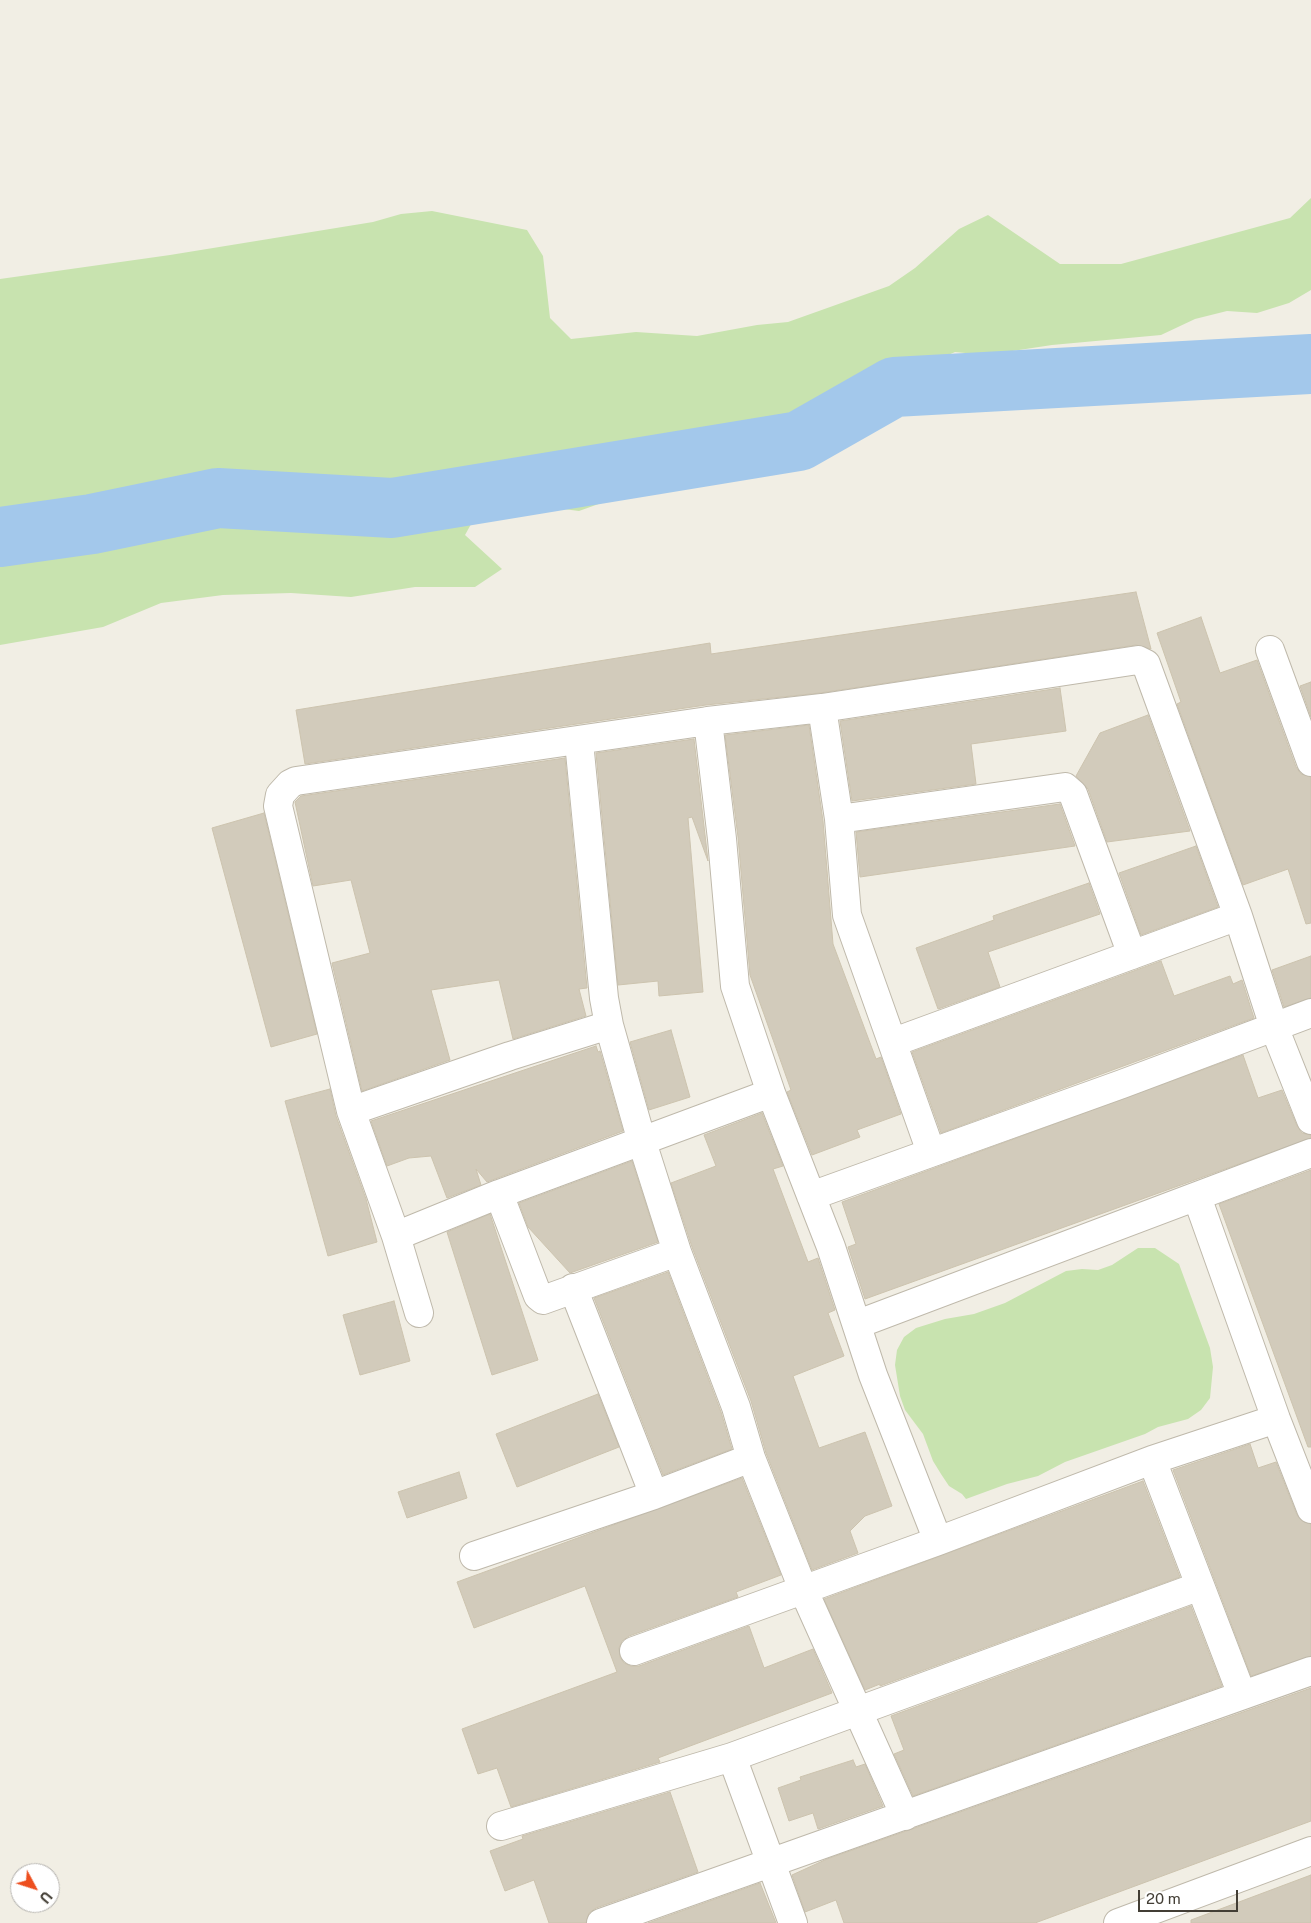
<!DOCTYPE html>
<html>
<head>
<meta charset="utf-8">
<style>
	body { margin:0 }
	#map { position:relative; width:1311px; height:1923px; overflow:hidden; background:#f1eee4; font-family:"Public Sans",sans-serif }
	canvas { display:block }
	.north { position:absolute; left:10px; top:1863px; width:50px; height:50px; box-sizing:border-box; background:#fff; border:1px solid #b4b2ae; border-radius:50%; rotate:130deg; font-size:14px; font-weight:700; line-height:20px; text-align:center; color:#433e35 }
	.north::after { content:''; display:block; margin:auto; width:18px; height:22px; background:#ed4f1f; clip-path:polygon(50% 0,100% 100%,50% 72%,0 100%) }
	.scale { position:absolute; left:1138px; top:1890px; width:100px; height:22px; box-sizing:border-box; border:2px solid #433e35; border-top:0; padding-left:6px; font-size:15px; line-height:18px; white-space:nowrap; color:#433e35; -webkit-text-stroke:4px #fff; paint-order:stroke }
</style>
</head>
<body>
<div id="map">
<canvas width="1311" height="1923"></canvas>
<div class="north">U</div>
<div class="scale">20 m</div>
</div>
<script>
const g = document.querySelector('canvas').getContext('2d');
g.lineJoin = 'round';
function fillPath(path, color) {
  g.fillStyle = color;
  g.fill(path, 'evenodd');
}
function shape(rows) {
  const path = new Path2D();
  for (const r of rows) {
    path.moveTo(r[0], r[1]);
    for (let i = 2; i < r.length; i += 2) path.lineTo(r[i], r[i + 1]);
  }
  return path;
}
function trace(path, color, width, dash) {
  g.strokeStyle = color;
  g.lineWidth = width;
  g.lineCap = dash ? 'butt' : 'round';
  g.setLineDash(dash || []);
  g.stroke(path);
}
fillPath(shape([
	[1311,198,1311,290,1289,303,1257,313,1227,311,1195,319,1161,335,1052,345,986,355,955,352,833,407,773,424,743,426,653,457,607,501,579,511,548,507,480,508,465,535,502,569,475,587,415,587,351,597,291,593,223,595,161,603,103,627,0,645,0,279,170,255,373,222,401,214,432,211,527,230,543,256,550,318,571,339,636,332,697,336,757,325,788,322,889,286,915,268,959,229,988,215,1060,264,1121,264,1290,218],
	[1138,1248,1155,1248,1179,1264,1210,1348,1213,1367,1210,1398,1201,1410,1188,1419,1158,1427,1145,1434,1065,1462,1038,1476,1007,1484,966,1499,962,1494,949,1486,941,1474,933,1461,923,1434,905,1410,900,1396,895,1365,897,1350,904,1337,916,1328,945,1319,974,1314,1005,1303,1066,1271,1082,1269,1098,1270,1112,1265]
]), '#c8e3af');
trace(shape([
	[0,537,92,524,218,498,392,508,799,441,894,387,1311,364]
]), '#a3c8eb', 60);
const building = shape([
	[1136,592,1151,649,1136,645,820,693,706,705,305,764,296,710,710,643,711,654,1136,592],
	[1201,617,1220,673,1257,660,1296,767,1301,774,1311,777,1311,923,1306,924,1288,869,1243,885,1177,704,1181,702,1157,633,1201,617],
	[1311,682,1311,717,1300,686,1311,682],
	[1060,688,1066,731,971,744,976,784,852,801,840,721,1060,688],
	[1148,715,1190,831,1107,842,1088,789,1076,776,1100,733,1148,715],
	[809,725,823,821,833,944,876,1059,881,1057,901,1114,857,1130,860,1137,812,1155,787,1092,791,1090,750,975,738,837,725,735,809,725],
	[694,739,708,861,692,817,688,818,703,992,659,996,658,981,618,985,596,753,694,739],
	[565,758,587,988,579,989,586,1016,513,1039,499,980,431,990,450,1060,362,1091,332,963,370,953,351,880,313,886,295,802,301,796,565,758],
	[1060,804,1075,846,860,877,856,832,1060,804],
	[264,813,317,1034,271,1047,212,828,264,813],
	[1196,846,1218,907,1141,935,1119,873,1196,846],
	[1089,883,1100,914,988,952,1000,987,938,1009,916,948,994,920,993,916,1089,883],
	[1311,956,1311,998,1284,1007,1272,970,1311,956],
	[1161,961,1174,996,1230,976,1233,984,1242,980,1254,1018,941,1133,912,1052,1161,961],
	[671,1030,690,1097,649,1110,630,1042,671,1030],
	[596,1046,598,1052,600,1051,623,1131,487,1182,476,1169,481,1185,447,1198,431,1156,409,1158,387,1166,371,1121,596,1046],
	[1243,1055,1258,1098,1282,1090,1297,1126,1302,1133,1311,1135,1311,1138,865,1299,848,1247,856,1244,842,1202,1243,1055],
	[330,1089,336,1116,366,1199,377,1242,328,1256,285,1101,330,1089],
	[762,1113,783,1166,773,1169,808,1262,818,1258,835,1310,828,1313,844,1356,793,1376,819,1448,865,1432,892,1506,865,1516,850,1531,858,1553,812,1570,766,1453,751,1401,692,1247,671,1183,716,1166,704,1135,762,1113],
	[632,1161,658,1242,570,1273,528,1227,519,1203,632,1161],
	[1311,1170,1311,1447,1308,1447,1219,1204,1311,1170],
	[490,1214,538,1360,492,1375,447,1232,490,1214],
	[668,1272,721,1412,732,1449,663,1475,594,1298,668,1272],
	[394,1301,410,1361,360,1375,343,1315,394,1301],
	[598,1394,619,1447,517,1487,496,1434,598,1394],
	[1250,1444,1258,1468,1276,1462,1297,1515,1302,1521,1311,1524,1311,1656,1251,1676,1173,1470,1250,1444],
	[459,1472,467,1498,407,1518,398,1492,459,1472],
	[742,1478,781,1575,736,1592,738,1597,629,1636,622,1641,619,1648,620,1657,624,1663,631,1666,639,1666,749,1626,764,1668,813,1649,832,1693,658,1758,660,1762,511,1807,497,1768,478,1774,462,1729,617,1672,585,1586,474,1628,457,1582,742,1478],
	[1143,1481,1180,1577,880,1686,880,1684,865,1690,824,1599,1143,1481],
	[1191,1606,1222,1686,913,1796,894,1754,904,1750,891,1716,1191,1606],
	[1311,1688,1311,1821,1035,1923,844,1923,836,1900,805,1912,792,1875,827,1859,1311,1688],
	[853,1760,856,1767,865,1764,883,1806,818,1829,813,1813,789,1821,778,1788,801,1780,800,1777,853,1760],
	[670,1792,698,1872,596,1908,589,1913,586,1923,549,1923,534,1880,505,1891,490,1851,523,1839,522,1836,670,1792],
	[1311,1875,1311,1923,1191,1923,1191,1920,1311,1875],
	[760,1883,776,1923,648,1923,760,1883]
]);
fillPath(building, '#d2cbbb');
trace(building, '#ccc3ae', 1);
const minor = shape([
	[1270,650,1311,762],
	[822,708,1138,660,1146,664,1238,916,1274,1027,1311,1120],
	[708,721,722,839,735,986,771,1093,831,1247,873,1375,938,1541],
	[579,742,604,998,609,1025,642,1142,677,1252,736,1407,751,1458,803,1589,905,1816],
	[839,819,1065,787,1073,794,1132,955],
	[894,1042,1238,916],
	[351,1111,510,1056,609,1025],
	[499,1194,771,1093],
	[811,1196,1122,1084,1311,1013],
	[1197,1197,1276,1419,1311,1509],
	[396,1236,499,1194,538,1296,543,1300,677,1252],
	[573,1288,654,1495],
	[419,1313,396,1236,351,1111,278,806,280,795,290,784,296,781,708,721,822,708,839,819,847,915,931,1152],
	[858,1324,1311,1153],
	[1152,1460,1242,1695],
	[474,1556,654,1495,751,1458],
	[634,1651,938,1541,1152,1460,1276,1419],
	[732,1757,793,1923],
	[501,1826,732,1757,1200,1586],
	[601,1923,1311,1671],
	[1118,1923,1311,1851]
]);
trace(minor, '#bfb9ab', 30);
trace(minor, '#fff', 28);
</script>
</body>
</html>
